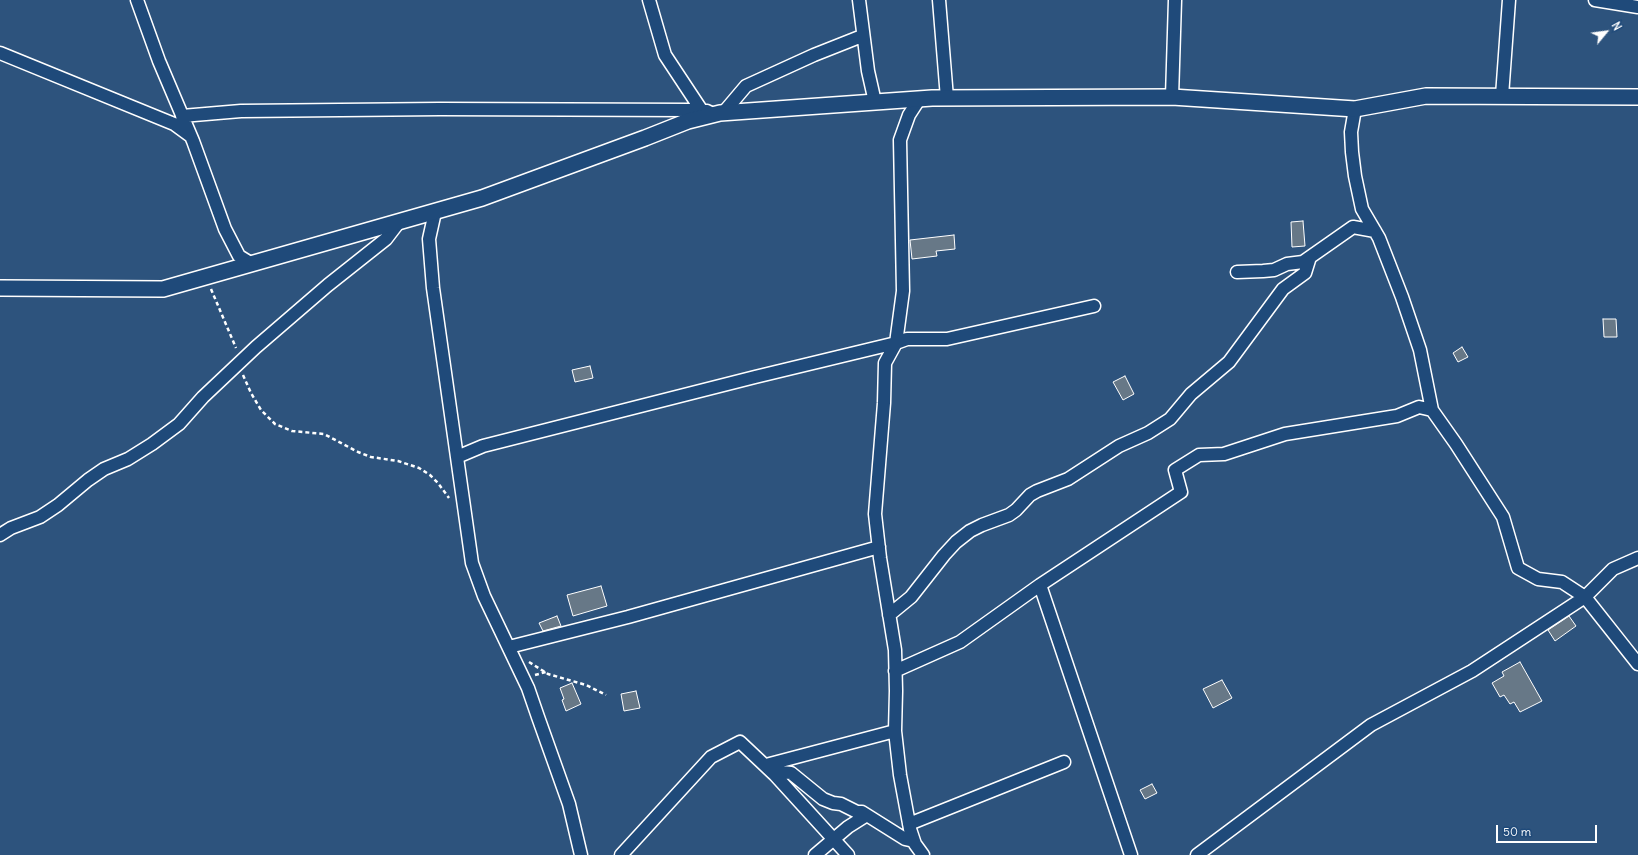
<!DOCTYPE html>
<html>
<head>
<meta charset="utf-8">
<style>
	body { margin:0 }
	#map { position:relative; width:1638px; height:855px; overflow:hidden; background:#2d537d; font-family:Delius,sans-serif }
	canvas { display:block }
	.north { position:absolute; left:1586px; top:12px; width:40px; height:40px; -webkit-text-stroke:3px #1f4a7a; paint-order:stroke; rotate:61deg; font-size:11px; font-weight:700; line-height:16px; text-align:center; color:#fff }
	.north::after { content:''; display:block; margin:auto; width:14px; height:18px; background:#fff; clip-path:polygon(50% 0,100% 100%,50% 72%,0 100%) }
	.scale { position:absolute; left:1496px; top:825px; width:101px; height:18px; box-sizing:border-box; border:2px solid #fff; border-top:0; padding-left:5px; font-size:12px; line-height:14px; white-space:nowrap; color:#fff; -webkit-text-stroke:3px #1f4a7a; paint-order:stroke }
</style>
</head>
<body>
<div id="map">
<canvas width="1638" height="855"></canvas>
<div class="north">N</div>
<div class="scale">50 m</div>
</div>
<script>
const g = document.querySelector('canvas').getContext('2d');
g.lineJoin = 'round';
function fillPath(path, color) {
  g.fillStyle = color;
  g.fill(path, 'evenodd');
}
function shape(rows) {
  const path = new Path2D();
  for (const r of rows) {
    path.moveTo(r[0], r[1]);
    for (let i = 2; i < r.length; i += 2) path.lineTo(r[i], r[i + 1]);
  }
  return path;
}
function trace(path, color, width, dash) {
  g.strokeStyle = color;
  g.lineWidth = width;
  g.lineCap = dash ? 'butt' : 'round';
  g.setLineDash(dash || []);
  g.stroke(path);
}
const building = shape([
	[1303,221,1305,246,1292,247,1291,222,1303,221],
	[954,235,955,249,936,251,937,256,912,259,910,240,954,235],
	[1603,319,1616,319,1617,337,1604,337,1603,319],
	[1462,347,1468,357,1458,362,1453,353,1462,347],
	[590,366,593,378,575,382,572,370,590,366],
	[1125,376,1134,394,1123,400,1113,382,1125,376],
	[601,586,607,606,573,616,567,595,601,586],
	[557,616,561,626,543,631,539,623,557,616],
	[1569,616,1576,626,1555,641,1548,630,1569,616],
	[1520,662,1542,701,1520,712,1514,702,1510,704,1504,695,1500,697,1492,683,1504,676,1502,672,1520,662],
	[1222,680,1232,698,1213,708,1203,689,1222,680],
	[572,683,581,704,566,711,562,700,564,699,560,688,572,683],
	[636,691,640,708,624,711,621,694,636,691],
	[1152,784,1157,793,1145,799,1140,790,1152,784]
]);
fillPath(building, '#677887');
trace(building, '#fff', 1);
const minor = shape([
	[137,0,159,61,193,141,225,229,239,256,252,264],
	[649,0,665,55,702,111],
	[859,0,868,71,875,102],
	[939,0,947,98],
	[1595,0,1638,7],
	[0,53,174,124,189,135],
	[1502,96,1509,0],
	[1172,97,1175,0],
	[920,98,909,115,900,140,903,291,896,343,885,363,884,403,875,514,880,558,895,650,896,691,895,731,900,775,910,829,915,844,923,855],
	[1355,109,1351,132,1352,152,1355,176,1362,209,1379,238,1402,297,1420,350,1432,410,1456,444,1503,517,1518,568,1538,579,1562,582,1585,597,1638,664],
	[724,112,746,86,814,55,862,36],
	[182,116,241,111,440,109,691,110,707,111,713,114],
	[435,212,429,239,433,288,472,563,484,596,528,688,538,717,569,804,581,855],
	[1237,272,1263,271,1274,270,1287,264,1303,262,1353,227,1375,231],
	[457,457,483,446,755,377,896,343,907,339,947,339,1094,306],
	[0,535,11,528,40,517,58,505,88,480,104,469,128,459,152,444,179,424,203,397,256,347,328,285,386,239,399,222],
	[1040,585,1131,855],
	[889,615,911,597,944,555,956,542,970,531,982,525,1009,515,1016,510,1030,495,1037,491,1068,479,1119,446,1148,433,1170,419,1191,394,1229,362,1283,289,1305,273,1310,257],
	[509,647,628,617,879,547],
	[895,671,960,642,1040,585,1181,492,1175,470,1199,455,1224,454,1285,434,1397,416,1419,407,1432,410],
	[766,765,895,731],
	[775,775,781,772,791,773,823,799,833,803,841,804,857,812,862,812,905,839,914,841],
	[909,824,1064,762],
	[621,855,711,757,740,742,775,775,848,855],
	[815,855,848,827,867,815],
	[1197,855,1371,725,1472,671,1585,597,1613,569,1638,558]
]);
const tertiary = shape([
	[0,288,163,289,482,198,645,138,688,121,720,113,932,98,1172,97,1355,109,1426,96,1638,97]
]);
trace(minor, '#fff', 15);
trace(tertiary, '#fff', 18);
trace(shape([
	[211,289,236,348],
	[243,375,251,393,261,410,275,424,292,431,324,434,358,452,371,457,398,461,419,468,430,475,438,483,449,498],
	[529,662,548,674,586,685,606,695],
	[535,675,546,672]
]), '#fff', 2.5, [4, 3]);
trace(minor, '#1f4a7a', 12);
trace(tertiary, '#1f4a7a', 15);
</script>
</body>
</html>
